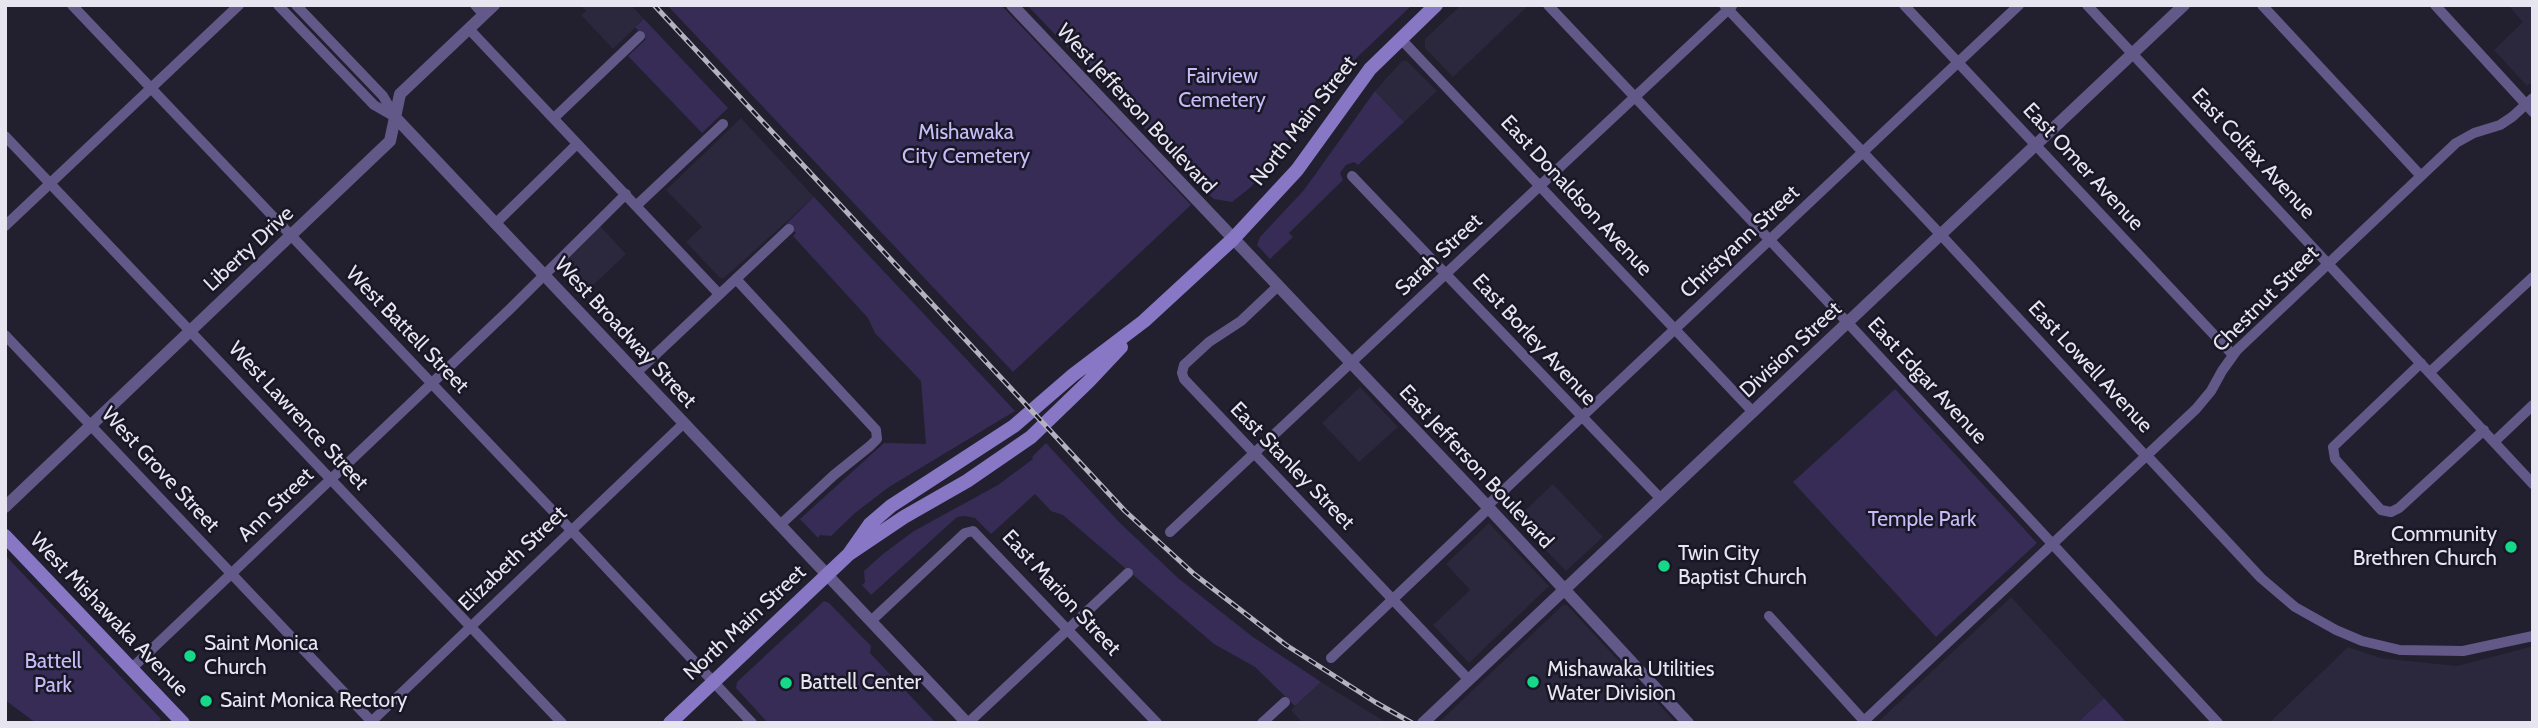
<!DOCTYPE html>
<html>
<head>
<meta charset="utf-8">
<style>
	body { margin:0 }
	#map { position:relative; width:2538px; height:728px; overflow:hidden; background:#221f2f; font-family:Cabin,sans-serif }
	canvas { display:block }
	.frame { position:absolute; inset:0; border:7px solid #e6e5f0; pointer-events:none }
</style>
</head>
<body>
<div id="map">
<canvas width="2538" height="728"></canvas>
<div class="frame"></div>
</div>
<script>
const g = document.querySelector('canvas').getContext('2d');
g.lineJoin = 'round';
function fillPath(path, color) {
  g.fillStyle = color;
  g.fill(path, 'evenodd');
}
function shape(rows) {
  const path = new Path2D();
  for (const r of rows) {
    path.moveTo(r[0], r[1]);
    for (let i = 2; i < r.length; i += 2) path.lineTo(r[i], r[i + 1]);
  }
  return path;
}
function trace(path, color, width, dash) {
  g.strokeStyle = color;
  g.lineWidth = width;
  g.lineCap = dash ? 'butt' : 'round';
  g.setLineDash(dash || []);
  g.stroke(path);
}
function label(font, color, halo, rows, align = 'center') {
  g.font = font + ' Cabin,sans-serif';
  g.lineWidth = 5;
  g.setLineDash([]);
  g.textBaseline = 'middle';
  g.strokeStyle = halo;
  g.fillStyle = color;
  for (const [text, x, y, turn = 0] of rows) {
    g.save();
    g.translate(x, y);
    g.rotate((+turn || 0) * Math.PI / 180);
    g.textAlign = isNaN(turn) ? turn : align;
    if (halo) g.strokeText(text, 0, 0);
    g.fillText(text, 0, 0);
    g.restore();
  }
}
fillPath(shape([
	[580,5,631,5,644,19,613,49,581,15,586,11],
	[1461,5,1529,5,1453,77,1425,48,1425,39],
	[2508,5,2533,5,2533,81,2527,86,2494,50,2523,22],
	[1402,61,1407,61,1437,91,1404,122,1375,91],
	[741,118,814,197,724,278,720,278,686,242,702,227,666,190],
	[600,226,626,254,586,292,560,265],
	[1360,387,1398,427,1359,462,1322,423],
	[1553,484,1603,537,1566,571,1516,519],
	[1489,523,1549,586,1469,663,1433,625,1470,590,1446,564],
	[2011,597,2104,698,2077,723,1877,723],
	[1563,605,1567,605,1676,723,1444,723,1440,721],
	[2533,646,2533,723,2269,723,2348,647,2380,658,2457,666],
	[1321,682,1387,723,1303,723,1291,710]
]), '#2b273d');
fillPath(shape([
	[667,5,1001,5,1191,205,1013,372],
	[1027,5,1412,5,1324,89,1283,147,1251,187,1232,202,1214,199,1204,191],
	[644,19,728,108,702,133,628,56,646,39,635,27],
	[1375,91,1404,122,1358,165,1354,162,1346,165,1340,173,1343,180,1289,233,1293,237,1270,259,1257,245,1260,237,1304,190],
	[814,197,1015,411,889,487,855,513,831,536,820,535,818,538,800,519,884,443,926,444,921,381,875,333,868,318,793,236,796,233,786,224],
	[1895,389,2037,543,1936,637,1793,482],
	[1046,443,1119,522,1178,578,1253,637,1321,682,1295,706,1255,667,1214,644,1063,515,1051,511,1035,494,991,534,975,518,964,516,957,517,871,595,862,585,865,582,864,571,883,554,914,531,998,485,1033,459,1032,457],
	[5,555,161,719,157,723,36,723,5,700],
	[824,601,829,603,871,646,870,653,936,723,768,723,736,688,737,682],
	[2104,698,2127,723,2077,723]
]), '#362c56');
trace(shape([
	[72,5,571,530,752,723],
	[278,5,374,105,395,117],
	[296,5,383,96,395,117],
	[475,5,484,15],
	[1548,5,1848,323,2218,723],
	[1724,5,1941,235,2142,452,2150,459,2261,578,2295,607,2336,630,2362,641,2400,650,2463,651,2533,636],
	[1904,5,2233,355],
	[2087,5,2533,484],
	[2262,5,2421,176],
	[2435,5,2533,112],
	[469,29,719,294],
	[1400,38,1753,412],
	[554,118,640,36],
	[5,136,562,723],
	[1352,176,1661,499],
	[637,205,723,124],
	[495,224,577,144],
	[5,226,239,5],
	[736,279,876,430,877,439,870,446,834,475,780,525],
	[1278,286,1241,321,1209,342,1184,365,1182,373,1184,379,1468,679],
	[5,335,373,723],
	[2421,363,2333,447,2335,459,2381,510,2391,512,2399,508,2484,430],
	[2430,372,2533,277],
	[636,373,789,229],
	[2494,442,2533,405],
	[1487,506,2019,5],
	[1170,532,1732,6],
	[1769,616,1864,721],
	[871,621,965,533,973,531,1157,723],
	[1331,658,1489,508],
	[132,668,510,309,626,194],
	[370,723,684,423],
	[968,723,1128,573],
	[1262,723,1285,702],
	[1862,723,2196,409,2211,391,2222,371,2237,350,2456,143,2474,133,2500,125,2512,117,2533,98]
]), '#625989', 10);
trace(shape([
	[1012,5,1487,506,1688,723],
	[395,117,967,723],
	[5,507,390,141,400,94,494,5],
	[1423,723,2184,5]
]), '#625989', 12);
trace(shape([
	[5,536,183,723],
	[849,554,870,524,891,506,1014,426,1073,375,1144,321,1233,239,1297,170,1370,69,1436,5],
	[670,723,849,554,904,517,967,481,1031,437,1089,381,1121,347]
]), '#8777c4', 14);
const rail = shape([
	[654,5,1125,511,1194,574,1286,645,1375,702,1412,723]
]);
trace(rail, '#b3b2be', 5);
trace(rail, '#191625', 2.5, [8]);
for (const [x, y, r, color] of [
	[2511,547,7,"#15d989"],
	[1664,566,7,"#15d989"],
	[190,656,7,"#15d989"],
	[1533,682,7,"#15d989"],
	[786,683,7,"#15d989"],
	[206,701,7,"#15d989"]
]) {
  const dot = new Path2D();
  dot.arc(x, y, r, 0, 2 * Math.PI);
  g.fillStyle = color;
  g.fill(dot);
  trace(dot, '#191625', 2.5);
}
label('21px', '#c5bcf8', '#191625', [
	["Fairview",1222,77],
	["Cemetery",1222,101],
	["Mishawaka",966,133],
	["City Cemetery",966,157],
	["Temple Park",1922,520],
	["Battell",53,662],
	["Park",53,686]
]);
label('21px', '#e6e5f0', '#191625', [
	["West Jefferson Boulevard",1136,109,47],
	["North Main Street",1304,121,-52],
	["East Colfax Avenue",2253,154,47],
	["East Omer Avenue",2083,167,47],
	["East Donaldson Avenue",1576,196,47],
	["Christyann Street",1740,242,-43],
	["Liberty Drive",249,249,-43],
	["Sarah Street",1439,255,-43],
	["Chestnut Street",2266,299,-45],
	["West Battell Street",407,330,46],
	["West Broadway Street",625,333,47],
	["East Borley Avenue",1534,340,47],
	["Division Street",1791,350,-43],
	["East Lowell Avenue",2090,367,47],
	["East Edgar Avenue",1927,381,47],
	["West Lawrence Street",298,416,47],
	["East Stanley Street",1292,466,46],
	["East Jefferson Boulevard",1476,467,47],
	["West Grove Street",160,470,47],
	["Ann Street",276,505,-44],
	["Elizabeth Street",513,559,-44],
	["East Marion Street",1061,593,47],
	["West Mishawaka Avenue",109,615,46],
	["North Main Street",745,623,-43]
]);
label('21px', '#e6e5f0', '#191625', [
	["Community",2497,535,"right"],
	["Brethren Church",2497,559,"right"],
	["Twin City",1678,554],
	["Baptist Church",1678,578],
	["Saint Monica",204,644],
	["Church",204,668],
	["Mishawaka Utilities",1547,670],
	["Water Division",1547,694],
	["Battell Center",800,683],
	["Saint Monica Rectory",220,701]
], 'left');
</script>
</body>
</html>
